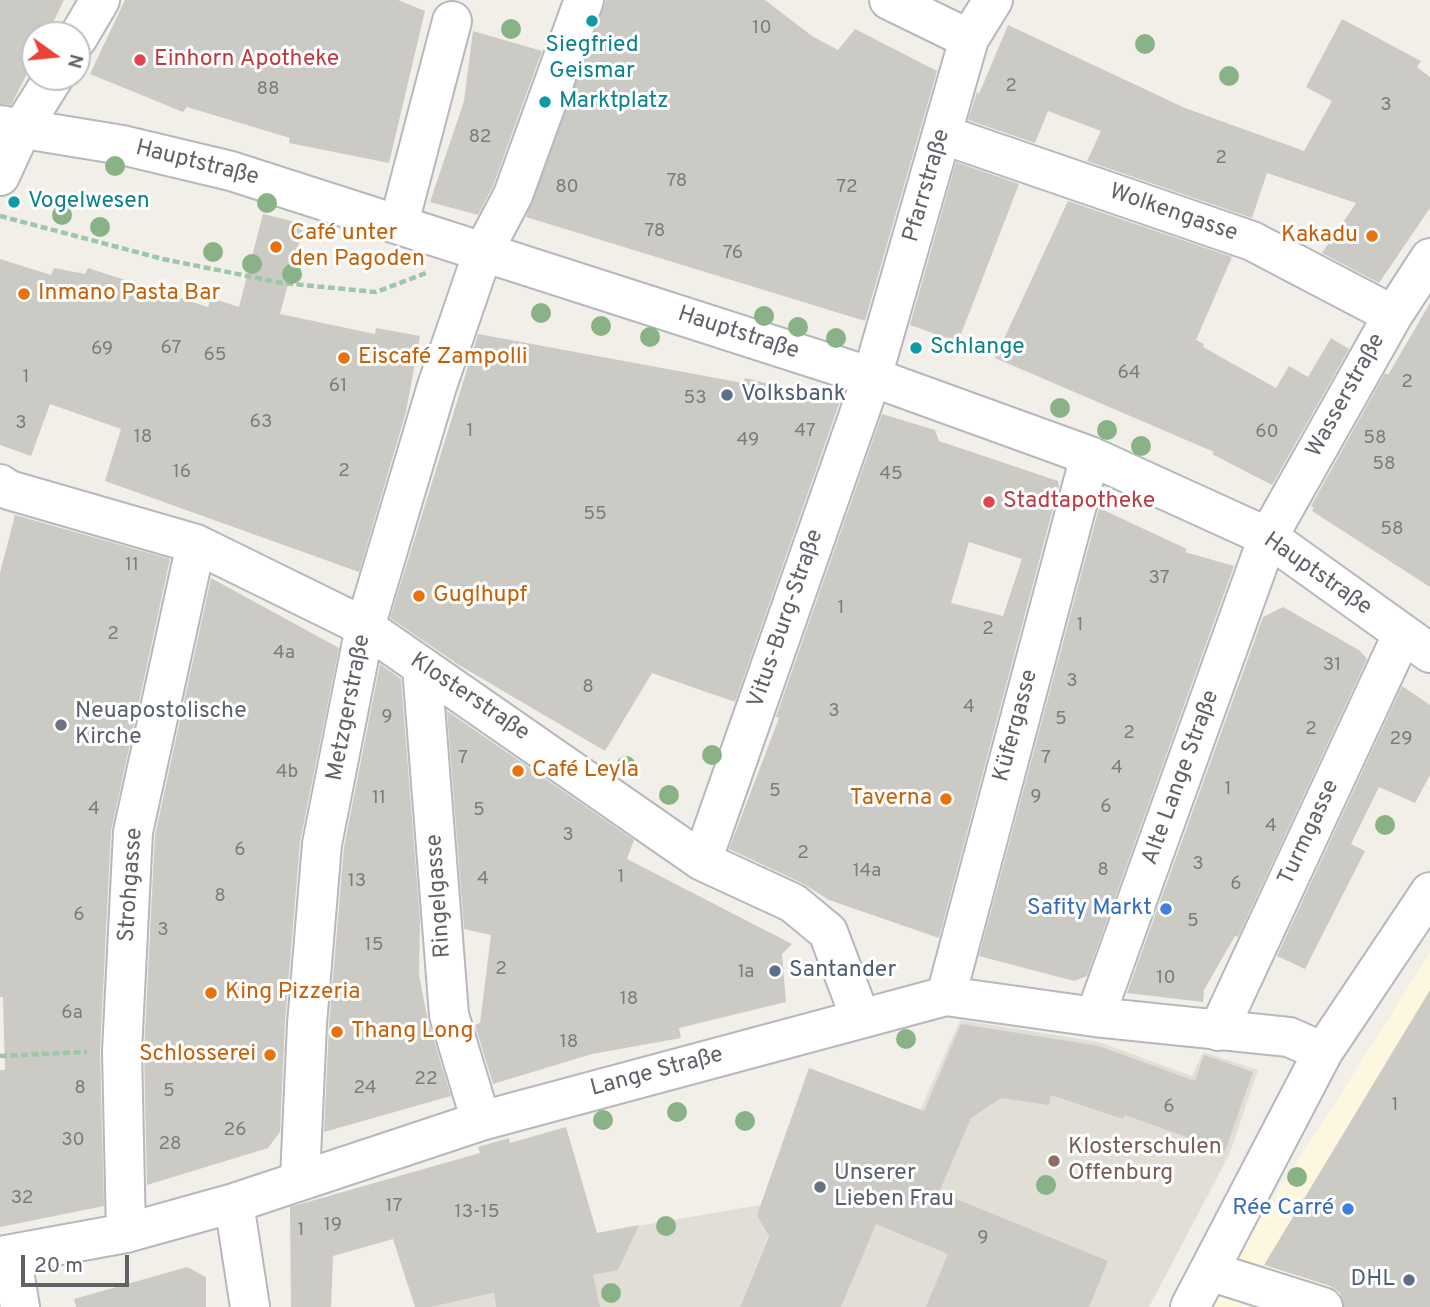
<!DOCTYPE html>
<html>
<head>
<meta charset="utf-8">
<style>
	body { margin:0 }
	#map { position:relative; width:1430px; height:1307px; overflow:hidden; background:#f1efe8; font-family:Overpass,sans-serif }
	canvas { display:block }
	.north { position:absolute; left:21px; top:21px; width:70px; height:70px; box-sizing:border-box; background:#fff; border:2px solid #bfc1c3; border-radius:50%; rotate:105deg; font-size:19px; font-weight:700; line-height:28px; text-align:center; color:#5f6368 }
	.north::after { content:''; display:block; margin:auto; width:24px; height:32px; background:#ea4335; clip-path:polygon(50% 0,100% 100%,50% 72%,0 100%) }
	.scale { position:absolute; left:21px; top:1255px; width:108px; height:32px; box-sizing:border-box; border:4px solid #5f6368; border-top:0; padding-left:9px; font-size:21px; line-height:24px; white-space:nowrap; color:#5f6368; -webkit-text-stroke:5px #fff; paint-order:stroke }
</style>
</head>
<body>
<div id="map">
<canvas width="1430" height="1307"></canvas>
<div class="north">N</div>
<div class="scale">20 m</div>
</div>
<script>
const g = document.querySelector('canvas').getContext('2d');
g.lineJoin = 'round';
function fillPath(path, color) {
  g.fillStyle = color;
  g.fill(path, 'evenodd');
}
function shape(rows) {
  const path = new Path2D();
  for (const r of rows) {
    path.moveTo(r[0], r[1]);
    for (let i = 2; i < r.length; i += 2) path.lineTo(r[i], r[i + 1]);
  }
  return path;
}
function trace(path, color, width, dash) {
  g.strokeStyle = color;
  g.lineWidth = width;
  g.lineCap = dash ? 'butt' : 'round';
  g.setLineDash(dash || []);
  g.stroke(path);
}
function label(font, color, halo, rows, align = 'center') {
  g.font = font + ' Overpass,sans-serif';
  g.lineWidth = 6;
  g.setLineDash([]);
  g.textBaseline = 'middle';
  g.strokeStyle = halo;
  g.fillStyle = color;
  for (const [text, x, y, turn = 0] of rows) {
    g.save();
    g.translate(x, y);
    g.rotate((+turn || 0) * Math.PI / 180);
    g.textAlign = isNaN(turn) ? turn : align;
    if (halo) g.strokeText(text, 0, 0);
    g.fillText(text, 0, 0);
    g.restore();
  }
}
fillPath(shape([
	[1430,953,1430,1307,1202,1307,1330,1111]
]), '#fef7e0');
fillPath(shape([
	[960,1020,1099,1042,1192,1076,1203,1052,1258,1070,1229,1155,1149,1307,824,1307,904,1147],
	[760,1205,763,1215,761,1222,770,1231,740,1307,431,1307,521,1288,586,1235]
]), '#e1ded6');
fillPath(shape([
	[0,0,64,0,47,35,35,35,35,58,11,105,0,104],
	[125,0,398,0,425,11,389,163,289,143,290,138,187,107,183,112,90,74],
	[606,0,765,0,812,36,838,50,855,29,937,71,865,321,526,217],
	[1342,19,1421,61,1417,67,1430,77,1430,208,1379,283,1322,253,1356,203,1267,173,1252,218,1087,161,1101,131,1048,111,1035,143,968,120,977,92,979,94,1008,25,1185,108,1304,151,1332,101,1306,87],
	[473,31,542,51,493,186,478,215,430,202,464,101],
	[956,162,1019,184,958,342,910,325],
	[1068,201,1232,257,1196,340,1204,344,1203,347,1276,388,1289,366,1308,377,1331,338,1349,349,1272,485,1212,454,1214,452,995,358],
	[263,214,304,224,280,314,375,334,376,328,420,336,406,412,359,572,105,481,121,429,50,404,31,456,0,445,0,259,51,275,54,268,85,274,88,268,208,307,211,298,239,307],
	[1430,303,1430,587,1312,511,1314,508,1311,506,1385,373,1388,375],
	[478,334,743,383,745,378,840,401,735,702,652,673,605,751,459,665,390,618],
	[882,414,935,430,939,441,1058,481,1059,486,939,938,829,900,802,883,729,849,779,718,776,717],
	[969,542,1022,559,1003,616,951,603],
	[1099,508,1187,549,1185,552,1234,566,1087,976,1074,981,979,956],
	[15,515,170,559,111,831,100,1050,104,1206,0,1227,0,1070,5,1070,3,997,0,997,0,573],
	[211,578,339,648,300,842,285,1022,280,1132,268,1148,147,1185,144,1051,155,835],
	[1283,607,1359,650,1367,659,1238,937,1235,936,1204,990,1203,1002,1127,993,1263,617],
	[380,664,401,679,420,920,419,975,428,1021,451,1096,324,1132,329,1025,344,847],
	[1402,686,1430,705,1430,775,1415,803,1379,787,1351,844,1365,851,1305,969,1277,956],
	[447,711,634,840,627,859,792,944,782,954,786,1002,679,1028,681,1038,592,1054,493,1084,475,1025,480,1023,491,935,464,929],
	[1430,990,1430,1307,1344,1307,1340,1293,1330,1286,1264,1265],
	[961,1024,1099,1046,1195,1081,1204,1055,1253,1072,1225,1151,1125,1115,1123,1119,1051,1095,1049,1105,1001,1098,971,1118,939,1192,1108,1261,1089,1307,926,1307,948,1254,876,1224,841,1307,740,1307,769,1236,757,1215,809,1068,924,1111],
	[566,1127,597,1233,639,1225,618,1270,593,1275,600,1307,496,1307,494,1293,431,1307,415,1307,393,1239,333,1256,331,1307,291,1307,290,1207,480,1153,478,1147,509,1138,510,1143],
	[187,1267,206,1277,206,1307,76,1307,74,1299]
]), '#cccac5');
const minor = shape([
	[889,0,969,39],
	[77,39,100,0],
	[0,125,122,145,231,171,872,377,1090,456,1268,537,1430,653],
	[944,135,1252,241,1393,315],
	[0,176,22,128,54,77],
	[399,223,452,21],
	[0,484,9,490,196,544,365,627,702,861,793,903,828,932,860,1017],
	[422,667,449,1015,481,1121],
	[702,861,872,377,969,39,993,0],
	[946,996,1090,456],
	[1095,1017,1268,537,1393,315,1430,258],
	[1218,1031,1402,635],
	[300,1179,307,1024,322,844,365,627,437,386,483,252,513,195,584,0],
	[234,1203,250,1307],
	[126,1233,122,1051,133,832,196,544],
	[11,1254,20,1307],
	[0,1256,126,1233,234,1203,481,1121,946,996,1095,1017,1289,1037,1323,1052],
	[1209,1271,1323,1307],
	[1190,1307,1323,1052,1430,892]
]);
trace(minor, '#b5b8bc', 42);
trace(shape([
	[0,216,163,259,282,283,376,292,426,273],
	[0,1056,87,1052]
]), '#9cc7a9', 4.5, [7, 3.5]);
trace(minor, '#fff', 38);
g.fillStyle = '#89b387';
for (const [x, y] of [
	[511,29],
	[1145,44],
	[1229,76],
	[115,166],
	[267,203],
	[62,215],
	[100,227],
	[213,252],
	[252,264],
	[292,274],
	[541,313],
	[764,316],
	[601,326],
	[798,327],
	[650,337],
	[836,338],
	[1060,408],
	[1107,430],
	[1141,446],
	[712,755],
	[626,766],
	[669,795],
	[1385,825],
	[906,1039],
	[677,1112],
	[603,1120],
	[745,1121],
	[1297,1177],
	[1046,1185],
	[666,1226],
	[611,1293]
]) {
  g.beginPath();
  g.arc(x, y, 10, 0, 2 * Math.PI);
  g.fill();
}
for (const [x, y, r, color] of [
	[592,21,7,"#0f9aa8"],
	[140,60,7,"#e0444e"],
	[545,102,7,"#0f9aa8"],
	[14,202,7,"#0f9aa8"],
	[1372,236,7,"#e8710a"],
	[276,247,7,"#e8710a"],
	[24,294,7,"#e8710a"],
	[916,348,7,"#0f9aa8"],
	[344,358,7,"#e8710a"],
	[727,395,7,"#5c6f8a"],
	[989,502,7,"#e0444e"],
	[419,596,7,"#e8710a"],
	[61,725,7,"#6b7280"],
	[518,771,7,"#e8710a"],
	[946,799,7,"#e8710a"],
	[1166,909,7,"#3f7fe0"],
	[775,971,7,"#5c6f8a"],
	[211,993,7,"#e8710a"],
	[337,1032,7,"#e8710a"],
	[270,1055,7,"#e8710a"],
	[1054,1161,7,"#8d6e63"],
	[820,1187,7,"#6b7280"],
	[1348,1209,7,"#3f7fe0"],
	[1409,1280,7,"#5c6f8a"]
]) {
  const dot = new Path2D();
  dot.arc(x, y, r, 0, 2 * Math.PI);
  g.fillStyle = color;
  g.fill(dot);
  trace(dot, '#fff', 2.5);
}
label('19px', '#7a7d7f', null, [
	["10",762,29],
	["2",1011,87],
	["88",268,90],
	["3",1386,106],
	["82",480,138],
	["2",1221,159],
	["78",677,182],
	["80",567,188],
	["72",847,188],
	["78",655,232],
	["76",733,254],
	["67",171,349],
	["69",102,350],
	["65",215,356],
	["64",1129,374],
	["1",26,378],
	["2",1407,383],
	["61",338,387],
	["53",695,399],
	["63",261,423],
	["3",21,424],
	["1",470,432],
	["47",805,432],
	["60",1267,433],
	["18",143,438],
	["58",1375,439],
	["49",748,441],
	["58",1384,465],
	["2",344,472],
	["16",182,473],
	["45",891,475],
	["55",595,515],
	["58",1392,530],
	["11",132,566],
	["37",1159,579],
	["1",841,609],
	["1",1080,626],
	["2",988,630],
	["2",113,635],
	["4a",284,654],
	["31",1332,666],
	["3",1072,682],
	["8",588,688],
	["4",969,708],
	["3",834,712],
	["9",387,718],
	["5",1061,720],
	["2",1311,730],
	["2",1129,734],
	["29",1401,740],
	["7",463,759],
	["7",1046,759],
	["4",1117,769],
	["4b",287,773],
	["1",1228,790],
	["5",775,792],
	["9",1036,798],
	["11",379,799],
	["6",1106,808],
	["4",94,810],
	["5",479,811],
	["4",1271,827],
	["3",568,836],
	["6",240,851],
	["2",803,854],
	["3",1198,865],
	["8",1103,871],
	["14a",867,872],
	["1",621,878],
	["4",483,880],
	["13",357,882],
	["6",1236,885],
	["8",220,897],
	["6",79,916],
	["5",1193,922],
	["3",163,931],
	["15",374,946],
	["2",501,970],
	["1a",746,973],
	["10",1166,979],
	["18",629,1000],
	["6a",72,1014],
	["18",569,1043],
	["22",426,1080],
	["8",80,1089],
	["24",365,1089],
	["5",169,1092],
	["1",1395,1106],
	["6",1169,1108],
	["26",235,1131],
	["30",73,1141],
	["28",170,1145],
	["32",22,1199],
	["17",394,1207],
	["13-15",477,1213],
	["19",333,1226],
	["1",301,1231],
	["9",983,1239]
]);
label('23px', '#0d838f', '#fff', [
	["Siegfried",592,46,"center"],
	["Geismar",592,72,"center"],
	["Marktplatz",559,102],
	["Vogelwesen",28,202],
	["Schlange",930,348]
], 'left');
label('23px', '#be3a42', '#fff', [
	["Einhorn Apotheke",154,60],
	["Stadtapotheke",1003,502]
], 'left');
label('23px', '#5f6368', '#fff', [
	["Hauptstraße",197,164,14],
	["Pfarrstraße",928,186,-74],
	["Wolkengasse",1173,214,19],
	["Hauptstraße",738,334,18],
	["Wasserstraße",1347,396,-61],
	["Hauptstraße",1317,575,35],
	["Vitus-Burg-Straße",787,619,-71],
	["Klosterstraße",469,698,34],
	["Metzgerstraße",350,708,-79],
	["Küfergasse",1017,726,-75],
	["Alte Lange Straße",1182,778,-70],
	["Turmgasse",1310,833,-65],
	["Strohgasse",132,885,-86],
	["Ringelgasse",440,896,-94],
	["Lange Straße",657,1073,-15]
]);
label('23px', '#c56008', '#fff', [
	["Café unter",290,234],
	["den Pagoden",290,260],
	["Kakadu",1358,236,"right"],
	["Inmano Pasta Bar",38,294],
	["Eiscafé Zampolli",358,358],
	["Guglhupf",433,596],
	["Café Leyla",532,771],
	["Taverna",932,799,"right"],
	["King Pizzeria",225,993],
	["Thang Long",351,1032],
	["Schlosserei",256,1055,"right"]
], 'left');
label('23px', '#4e5e75', '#fff', [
	["Volksbank",741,395],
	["Santander",789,971],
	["DHL",1395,1280,"right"]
], 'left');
label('23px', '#5b616d', '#fff', [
	["Neuapostolische",75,712],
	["Kirche",75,738],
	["Unserer",834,1174],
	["Lieben Frau",834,1200]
], 'left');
label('23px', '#366cbe', '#fff', [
	["Safity Markt",1152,909],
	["Rée Carré",1334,1209]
], 'right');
label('23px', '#785e54', '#fff', [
	["Klosterschulen",1068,1148],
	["Offenburg",1068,1174]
], 'left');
</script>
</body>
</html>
